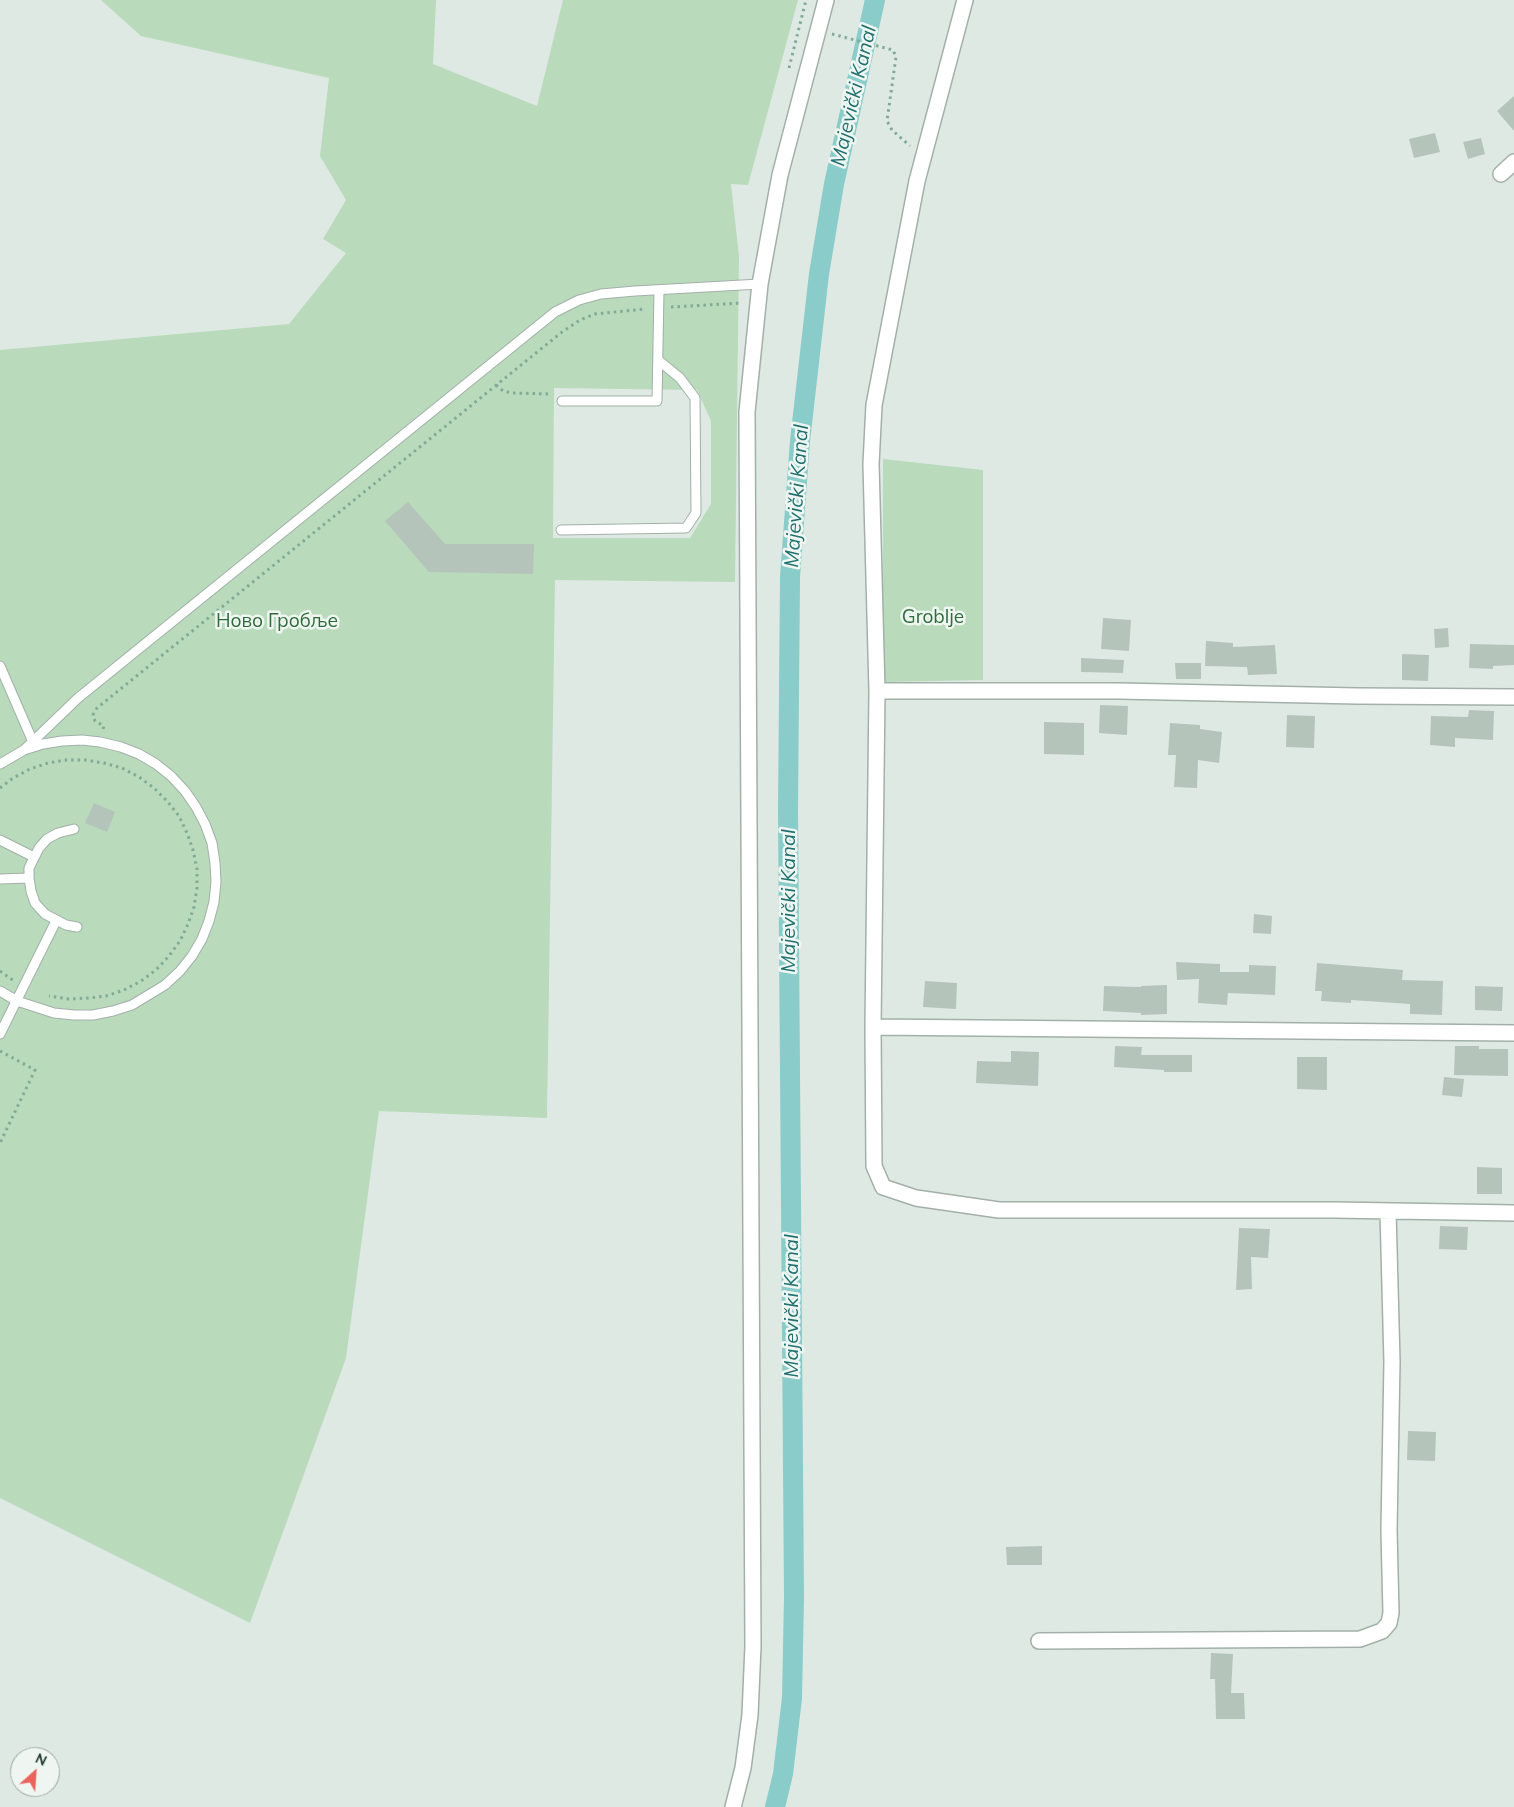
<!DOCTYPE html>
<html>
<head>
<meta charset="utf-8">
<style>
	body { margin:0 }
	#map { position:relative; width:1514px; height:1807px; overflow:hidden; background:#dfe9e3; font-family:Mulish,sans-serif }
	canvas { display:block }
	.north { position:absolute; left:10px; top:1747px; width:50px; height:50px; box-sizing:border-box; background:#eff6f1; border:1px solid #9daaa3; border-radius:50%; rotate:26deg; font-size:14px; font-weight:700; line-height:20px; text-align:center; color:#21382e }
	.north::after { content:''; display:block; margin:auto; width:18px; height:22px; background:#ea645d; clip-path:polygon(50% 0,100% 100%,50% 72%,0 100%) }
</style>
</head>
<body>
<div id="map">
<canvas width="1514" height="1807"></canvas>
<div class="north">N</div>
</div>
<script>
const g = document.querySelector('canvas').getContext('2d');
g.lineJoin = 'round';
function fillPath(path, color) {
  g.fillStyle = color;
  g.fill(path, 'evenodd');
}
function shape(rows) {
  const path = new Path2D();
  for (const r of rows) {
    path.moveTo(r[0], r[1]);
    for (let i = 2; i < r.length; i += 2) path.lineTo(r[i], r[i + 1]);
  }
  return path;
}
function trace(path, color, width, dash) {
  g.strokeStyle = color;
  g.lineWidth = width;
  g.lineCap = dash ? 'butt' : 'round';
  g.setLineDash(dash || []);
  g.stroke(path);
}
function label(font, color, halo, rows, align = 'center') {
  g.font = font + ' Mulish,sans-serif';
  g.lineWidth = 5;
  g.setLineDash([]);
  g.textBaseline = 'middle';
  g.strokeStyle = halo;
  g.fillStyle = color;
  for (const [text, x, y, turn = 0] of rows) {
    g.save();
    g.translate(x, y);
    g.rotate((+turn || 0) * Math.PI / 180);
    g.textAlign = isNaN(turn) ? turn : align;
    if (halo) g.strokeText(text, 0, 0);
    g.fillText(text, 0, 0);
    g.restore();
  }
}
fillPath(shape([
	[101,0,436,0,433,64,537,106,563,0,798,0,748,185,731,184,739,256,735,582,555,580,547,1118,379,1111,346,1358,250,1623,0,1498,0,350,289,324,346,253,323,239,346,200,320,156,329,78,141,36],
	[554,388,697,390,711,421,711,504,690,538,553,538],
	[883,459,983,470,983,680,883,682]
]), '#b9dabb');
trace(shape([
	[775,1807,783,1774,792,1698,794,1597,788,810,790,577,800,441,819,274,834,184,875,0]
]), '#89ccca', 20);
fillPath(shape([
	[1514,96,1514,131,1497,111],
	[1435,133,1440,152,1414,158,1409,139],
	[1481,138,1485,154,1468,159,1463,142],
	[408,502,445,544,534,544,533,574,429,572,385,521],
	[1103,618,1131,620,1129,651,1101,649],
	[1448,628,1449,647,1435,648,1434,629],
	[1206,641,1233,643,1233,647,1275,645,1277,674,1248,675,1247,667,1205,666],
	[1470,644,1514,645,1514,665,1493,666,1493,669,1469,668],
	[1402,654,1429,655,1428,681,1402,680],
	[1081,658,1124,660,1123,673,1081,672],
	[1175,663,1201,663,1201,679,1176,679],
	[1100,705,1128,706,1127,735,1099,733],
	[1469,710,1494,711,1493,740,1455,738,1455,747,1430,745,1431,716,1468,717],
	[1287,715,1315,716,1314,748,1286,747],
	[1044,722,1084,723,1084,755,1044,754],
	[1170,723,1200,725,1200,729,1222,732,1219,763,1198,760,1197,788,1174,787,1176,755,1168,755],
	[94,803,115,812,107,832,85,823],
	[1254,914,1272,916,1271,934,1253,933],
	[1176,962,1220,964,1220,972,1249,972,1249,965,1276,966,1275,995,1228,993,1227,1005,1198,1003,1199,979,1177,980],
	[1317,963,1403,970,1402,980,1443,981,1442,1015,1410,1014,1410,1004,1351,1000,1351,1003,1321,1001,1322,991,1315,991],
	[925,981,957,983,956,1009,923,1007],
	[1167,985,1167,1014,1141,1015,1141,1013,1103,1011,1104,986,1141,987,1141,986],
	[1475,986,1503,987,1502,1011,1475,1010],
	[1115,1046,1142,1047,1141,1055,1192,1055,1192,1072,1164,1072,1164,1070,1114,1067],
	[1455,1046,1479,1046,1479,1049,1508,1049,1508,1076,1454,1075],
	[1011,1051,1039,1052,1038,1086,976,1083,977,1061,1011,1062],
	[1297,1057,1327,1057,1327,1090,1297,1089],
	[1444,1077,1464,1079,1462,1097,1442,1095],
	[1477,1167,1502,1168,1502,1194,1477,1194],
	[1440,1226,1468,1227,1467,1250,1439,1249],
	[1239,1228,1270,1229,1268,1258,1251,1257,1252,1289,1236,1290],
	[1408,1431,1436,1432,1435,1461,1407,1460],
	[1042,1546,1042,1565,1007,1565,1006,1547],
	[1211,1653,1233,1654,1231,1693,1244,1693,1245,1719,1216,1719,1215,1679,1210,1679]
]), '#b5c4bb');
const service = shape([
	[562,401,657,401,659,290],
	[561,530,686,528,696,513,695,398,680,378,658,360],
	[0,666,33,742],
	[24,750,78,698,555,312,579,300,601,294,635,291,760,284],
	[0,764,24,750,43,744,62,741,82,740,100,742,121,747,139,754,156,764,171,776,185,791,196,807,205,824,212,843,215,863,216,882,214,902,209,921,202,939,192,956,180,971,165,985,132,1005,113,1011,93,1015,74,1015,54,1013,17,1001,0,991],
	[74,829,58,833,47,839,39,848,29,868,29,878,31,891,35,903,45,914,66,925,77,927],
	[0,840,34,857],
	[0,879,29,878],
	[0,1034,56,921]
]);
const minor = shape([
	[965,0,917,181,874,405,871,464,877,691,873,1027,874,1166,883,1187,916,1198,999,1210,1334,1210,1514,1213],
	[1501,174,1514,162],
	[877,691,1119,691,1357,696,1514,697],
	[873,1027,1514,1033],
	[1039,1641,1360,1639,1382,1631,1389,1623,1391,1613,1389,1530,1392,1362,1388,1211],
	[733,1807,743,1768,750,1715,753,1646,747,412,760,284,780,175,826,0]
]);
trace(service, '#a2b0a9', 11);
trace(minor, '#a2b0a9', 18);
trace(shape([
	[832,34,893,50,896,57,887,121,892,130,910,146],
	[789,68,806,0],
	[671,307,742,303],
	[496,385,503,391,512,393,551,394],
	[103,729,104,726,95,721,93,715,97,708,562,332,580,320,595,314,645,309],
	[0,788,13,778,30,769,48,763,66,760,85,760,104,763,122,768,139,777,154,788,167,801,179,816,187,833,193,850,197,869,197,888,194,907,188,924,180,941,169,956,156,970,141,981,124,990,106,996,88,998,69,999,49,996],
	[0,971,14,981],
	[0,1051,35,1070,0,1143]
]), '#81ab96', 3, [2.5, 4]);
trace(service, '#fff', 9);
trace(minor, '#fff', 15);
label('19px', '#2e6d3a', '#eff6f1', [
	["Groblje",933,617],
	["Ново Гробље",277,621]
]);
label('italic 20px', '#1f716f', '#eff6f1', [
	["Majevički Kanal",854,96,-77],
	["Majevički Kanal",797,496,-86],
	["Majevički Kanal",789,901,-90],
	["Majevički Kanal",792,1306,-90]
]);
</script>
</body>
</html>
